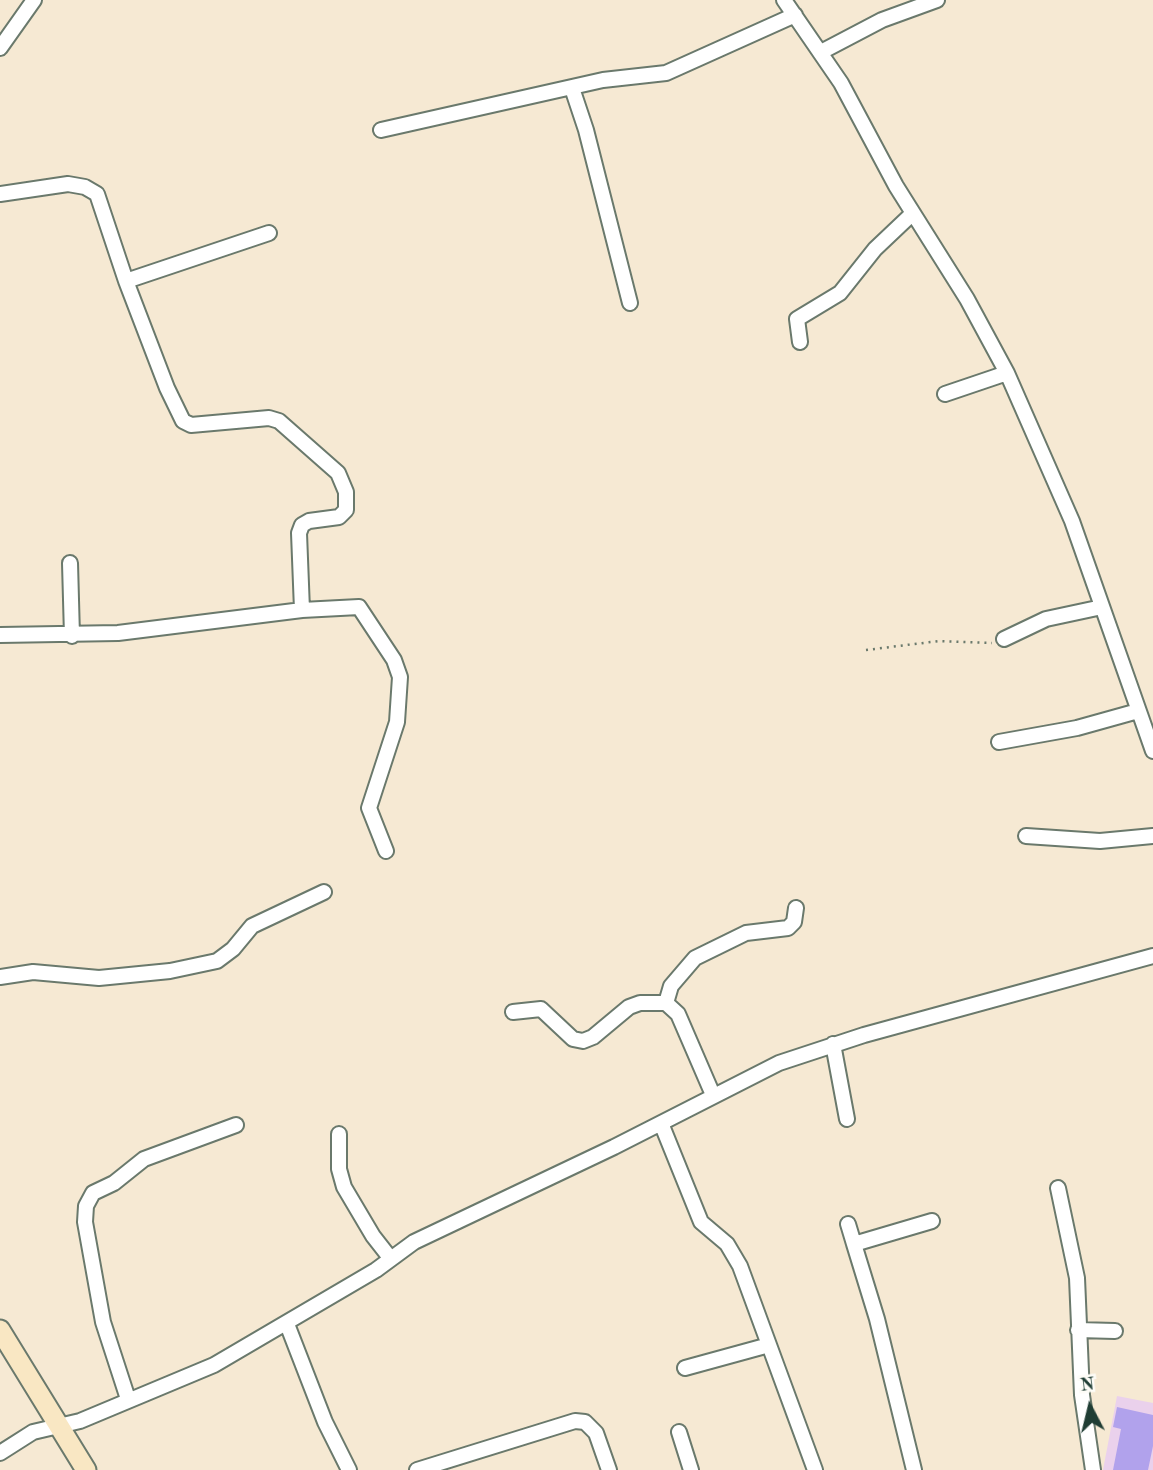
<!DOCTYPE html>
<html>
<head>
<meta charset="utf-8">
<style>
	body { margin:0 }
	#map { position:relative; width:1153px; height:1470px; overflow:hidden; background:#f6e9d3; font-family:"Old Standard TT",serif }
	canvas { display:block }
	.north { position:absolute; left:1055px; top:1372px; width:70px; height:70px; -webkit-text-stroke:5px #fdfcf7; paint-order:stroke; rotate:353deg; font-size:19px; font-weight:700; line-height:28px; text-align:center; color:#1f3d34 }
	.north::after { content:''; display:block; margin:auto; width:24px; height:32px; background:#1f3d34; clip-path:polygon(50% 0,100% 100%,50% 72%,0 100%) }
</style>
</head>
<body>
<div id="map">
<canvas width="1153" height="1470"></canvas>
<div class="north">N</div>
</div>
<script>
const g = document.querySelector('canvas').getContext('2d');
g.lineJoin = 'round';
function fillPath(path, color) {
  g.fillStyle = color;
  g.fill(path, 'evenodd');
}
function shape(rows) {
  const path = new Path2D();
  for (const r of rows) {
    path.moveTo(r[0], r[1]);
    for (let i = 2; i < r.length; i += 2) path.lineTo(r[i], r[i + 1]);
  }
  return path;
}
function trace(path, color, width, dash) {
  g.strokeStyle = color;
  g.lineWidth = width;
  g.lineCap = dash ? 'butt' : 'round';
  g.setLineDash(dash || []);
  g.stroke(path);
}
fillPath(shape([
	[1117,1396,1153,1403,1153,1470,1103,1470]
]), '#ead1ec');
fillPath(shape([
	[1117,1407,1153,1415,1153,1446,1148,1470,1113,1470,1121,1429,1113,1427]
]), '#b1a2ec');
const street = shape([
	[784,0,841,83,896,186,967,299,1007,373,1072,521,1153,751],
	[0,48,34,0],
	[821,52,882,20,937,0],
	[572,88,586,130,630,303],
	[381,130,603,80,666,73,795,15],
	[0,194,68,184,85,187,97,194,126,281,167,388,183,421,191,425,269,418,279,421,338,473,346,492,346,510,339,517,309,521,302,525,299,533,302,610],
	[126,281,269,233],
	[800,342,797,319,840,293,875,249,913,213],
	[945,394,1007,373],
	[70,563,72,636],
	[0,635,118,633,302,610,359,607,394,660,400,677,397,722,369,808,386,851],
	[1004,639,1046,619,1102,607],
	[999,742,1077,728,1138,711],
	[1026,836,1100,841,1153,836],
	[0,977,33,972,99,978,170,971,217,961,233,949,252,926,324,892],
	[666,1003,671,986,695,958,746,933,788,928,794,922,796,908],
	[513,1012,541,1009,573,1039,583,1041,593,1037,629,1007,640,1003,666,1003,678,1014,713,1095],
	[833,1044,847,1119],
	[661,1123,701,1222,727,1244,740,1266,815,1470],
	[339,1134,339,1169,344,1187,373,1236,391,1259],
	[1058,1188,1077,1278,1082,1395,1093,1470],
	[848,1224,854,1244],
	[287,1324,325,1422,349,1470],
	[1078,1330,1115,1331],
	[685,1368,769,1345],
	[128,1399,103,1322,85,1222,86,1206,93,1193,114,1183,144,1159,236,1125],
	[679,1432,691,1470],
	[0,1453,33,1432,80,1421,214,1365,376,1270,414,1242,614,1147,779,1063,864,1035,1153,956],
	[417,1470,575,1421,585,1422,596,1433,609,1470],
	[914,1470,877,1319,854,1244,932,1221]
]);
const secondary = shape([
	[0,1330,86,1470]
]);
trace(street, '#6a796c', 18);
trace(secondary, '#6a796c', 23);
trace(shape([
	[866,650,939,641,992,643]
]), '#6a796c', 2.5, [2, 5]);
trace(street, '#fff', 14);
trace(secondary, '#f9e7c3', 19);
</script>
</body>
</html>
